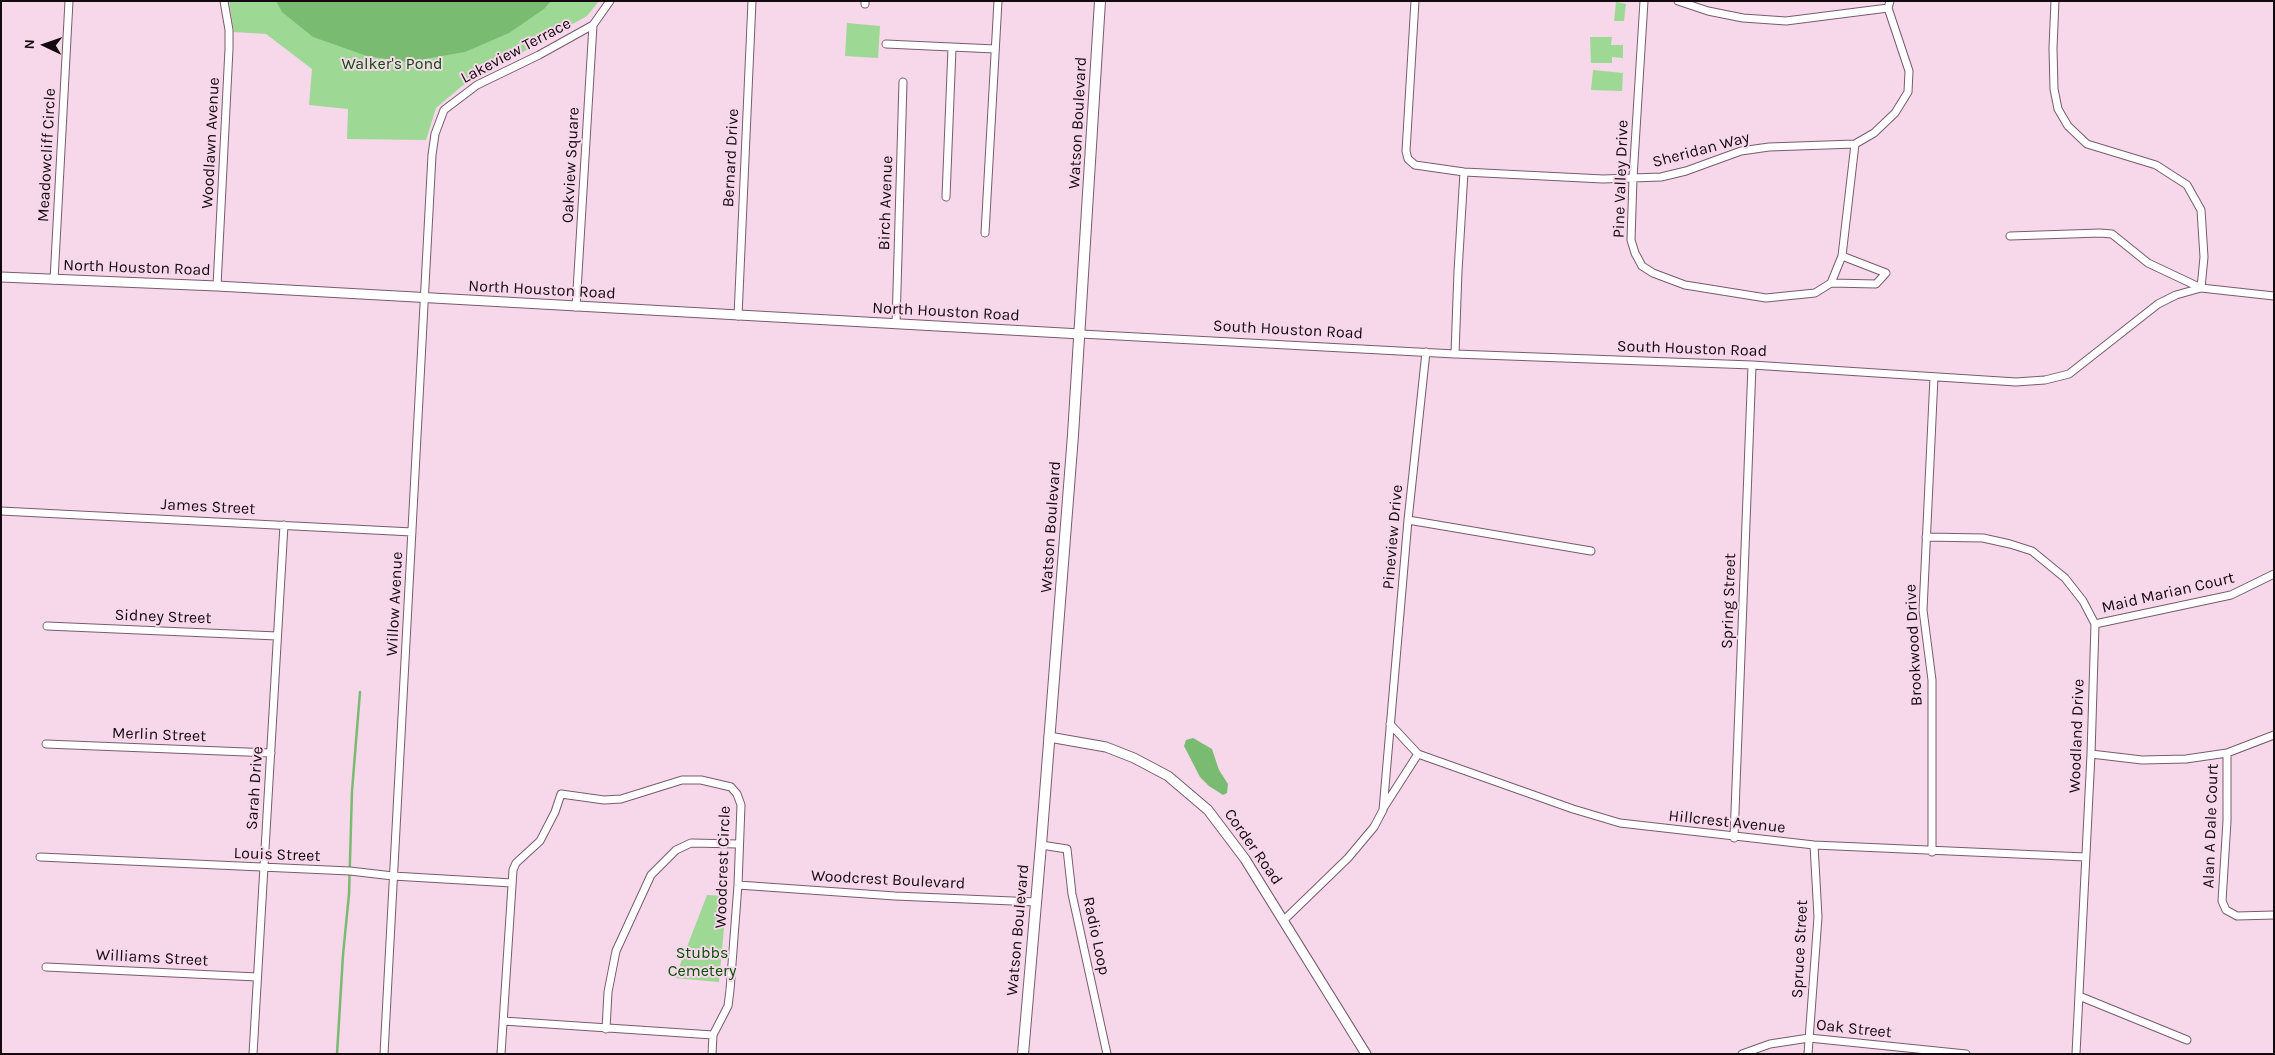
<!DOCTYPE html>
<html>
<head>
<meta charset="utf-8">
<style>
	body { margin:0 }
	#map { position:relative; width:2275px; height:1055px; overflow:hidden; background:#f7d7ea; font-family:Karla,sans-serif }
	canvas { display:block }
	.frame { position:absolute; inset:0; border:2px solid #13090f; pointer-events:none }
	.north { position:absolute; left:20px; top:20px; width:50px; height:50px; -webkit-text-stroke:4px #f7d7ea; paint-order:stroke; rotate:273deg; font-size:14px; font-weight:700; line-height:20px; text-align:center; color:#13090f }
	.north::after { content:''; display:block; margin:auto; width:18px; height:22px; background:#13090f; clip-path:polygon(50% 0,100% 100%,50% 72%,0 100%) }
</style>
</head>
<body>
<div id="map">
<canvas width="2275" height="1055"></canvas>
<div class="frame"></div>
<div class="north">N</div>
</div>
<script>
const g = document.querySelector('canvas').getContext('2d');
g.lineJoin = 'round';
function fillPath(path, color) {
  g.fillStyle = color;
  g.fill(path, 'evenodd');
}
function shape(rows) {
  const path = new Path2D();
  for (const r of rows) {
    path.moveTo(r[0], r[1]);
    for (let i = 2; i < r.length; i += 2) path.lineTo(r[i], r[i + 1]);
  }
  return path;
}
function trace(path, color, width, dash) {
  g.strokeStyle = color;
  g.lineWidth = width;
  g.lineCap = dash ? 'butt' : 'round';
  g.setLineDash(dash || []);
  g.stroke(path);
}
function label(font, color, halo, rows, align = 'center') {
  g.font = font + ' Karla,sans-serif';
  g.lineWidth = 4;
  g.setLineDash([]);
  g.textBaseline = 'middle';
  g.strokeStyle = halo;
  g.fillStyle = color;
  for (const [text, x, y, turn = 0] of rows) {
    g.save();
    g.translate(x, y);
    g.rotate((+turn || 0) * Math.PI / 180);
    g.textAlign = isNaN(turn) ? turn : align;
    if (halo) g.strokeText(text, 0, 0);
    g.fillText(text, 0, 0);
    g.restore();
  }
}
fillPath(shape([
	[229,1,599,1,587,16,462,86,436,108,426,140,347,139,348,109,309,105,312,69,266,34,234,32],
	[1616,2,1626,4,1624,21,1614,21],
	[847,23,880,26,878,58,845,56],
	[1590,37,1612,37,1611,45,1623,45,1623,58,1612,57,1612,63,1591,63],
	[1593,70,1623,73,1622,91,1591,90],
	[707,895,727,896,719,982,675,978]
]), '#9dd995');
fillPath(shape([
	[276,1,551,1,544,9,509,33,465,52,407,62,367,56,313,37,282,12],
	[1193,738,1212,749,1219,770,1228,784,1227,793,1223,795,1209,786,1200,777,1184,746,1186,740]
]), '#79bb71');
trace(shape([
	[337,1054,343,955,349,894,352,791,360,692]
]), '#79bb71', 2.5);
const minor = shape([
	[1415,1,1406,151,1408,159,1415,165,1464,172,1603,179,1661,177,1686,171,1741,151,1769,147,1855,144],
	[1644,1,1633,178,1631,240,1635,253,1642,266,1653,273,1685,285,1766,298,1815,293,1831,283,1842,256,1855,144,1874,133,1895,113,1908,92,1909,71,1888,8,1890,1],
	[1678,1,1708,11,1743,18,1786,21,1888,8],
	[865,4,865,1],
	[886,44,995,49],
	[946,197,952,48],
	[985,233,998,1],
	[2010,236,2100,233,2112,234,2148,263,2201,288,2204,257,2201,210,2187,185,2156,165,2087,144,2068,126,2058,109,2054,89,2053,48,2055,1],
	[54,280,69,1],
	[1831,283,1876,284,1886,273,1842,256],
	[217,286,229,49,229,30,224,1],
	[576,307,593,25],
	[738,316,752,1],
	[896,324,903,82],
	[1081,334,1455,354,1752,365,2016,382,2045,380,2069,374,2158,304,2176,295,2201,288,2274,296],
	[1455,354,1458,271,1464,172],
	[1,511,412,532],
	[1408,520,1591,551],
	[1926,537,1983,538,2010,544,2032,551,2065,578,2083,601,2095,624,2091,754,2076,1054],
	[2095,624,2231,595,2274,574],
	[47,626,277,636],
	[1390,724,1418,754,1573,809,1620,823,1814,845,2085,857],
	[46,744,271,753],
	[2227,753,2227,821,2222,901,2226,910,2237,916,2274,915],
	[2091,754,2142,760,2186,759,2227,753,2274,735],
	[1384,807,1418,754],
	[1734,838,1752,365],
	[1041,845,1067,849,1072,894,1107,1054],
	[1932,852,1932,680,1923,610,1934,377],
	[40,857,350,871,393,876,512,883],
	[738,885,895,896,1036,902],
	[1284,920,1348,858,1374,827,1383,810,1408,520,1426,352],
	[46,967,257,977],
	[2079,996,2187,1040],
	[503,1021,713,1035],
	[606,1029,608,992,616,951,651,875,676,850,691,843,738,844],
	[253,1054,284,525],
	[384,1054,432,155,435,134,444,110,477,85,539,55,593,25,610,1],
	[501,1054,513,870,516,863,540,841,555,812,561,794,604,800,621,799,682,780,701,780,731,787,737,794,741,805,738,885,730,990,728,1006,713,1035,712,1054],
	[1742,1054,1770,1044,1809,1038,1966,1054],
	[1808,1054,1818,917,1814,845]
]);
const tertiary = shape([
	[1,277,217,286,1081,334],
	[1049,737,1106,747,1134,758,1168,776,1208,810,1245,859,1366,1054]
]);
const secondary = shape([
	[1023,1054,1041,845,1073,435,1100,1]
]);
trace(minor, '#775c6d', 9);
trace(tertiary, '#775c6d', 11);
trace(secondary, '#775c6d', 12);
trace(minor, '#fff', 7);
trace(tertiary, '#fff', 9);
trace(secondary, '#fff', 10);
label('16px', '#13090f', '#f7d7ea', [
	["Lakeview Terrace",516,51,-28],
	["Watson Boulevard",1078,123,-87],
	["Woodlawn Avenue",211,143,-87],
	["Sheridan Way",1701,150,-15],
	["Meadowcliff Circle",47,155,-87],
	["Bernard Drive",731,158,-87],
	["Oakview Square",571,165,-87],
	["Pine Valley Drive",1621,179,-88],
	["Birch Avenue",886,203,-88],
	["North Houston Road",137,268,2],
	["North Houston Road",542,290,3],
	["North Houston Road",946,312,3],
	["South Houston Road",1288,330,3],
	["South Houston Road",1692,349,2],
	["James Street",208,507,3],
	["Watson Boulevard",1051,527,-86],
	["Pineview Drive",1393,537,-85],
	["Maid Marian Court",2168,593,-13],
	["Spring Street",1729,601,-88],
	["Willow Avenue",395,604,-87],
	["Sidney Street",163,617,2],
	["Brookwood Drive",1914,645,-93],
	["Merlin Street",159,735,2],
	["Woodland Drive",2077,736,-88],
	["Sarah Drive",255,788,-86],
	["Hillcrest Avenue",1727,822,6],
	["Alan A Dale Court",2211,826,-88],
	["Corder Road",1253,847,55],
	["Louis Street",277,855,2],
	["Woodcrest Circle",723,867,-88],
	["Woodcrest Boulevard",888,880,3],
	["Watson Boulevard",1018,930,-85],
	["Radio Loop",1096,936,78],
	["Spruce Street",1800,949,-87],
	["Williams Street",152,958,3],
	["Oak Street",1854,1029,6]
]);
label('16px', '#054e00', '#f7d7ea', [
	["Walker's Pond",392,64],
	["Stubbs",702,953],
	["Cemetery",702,971]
]);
</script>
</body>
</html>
